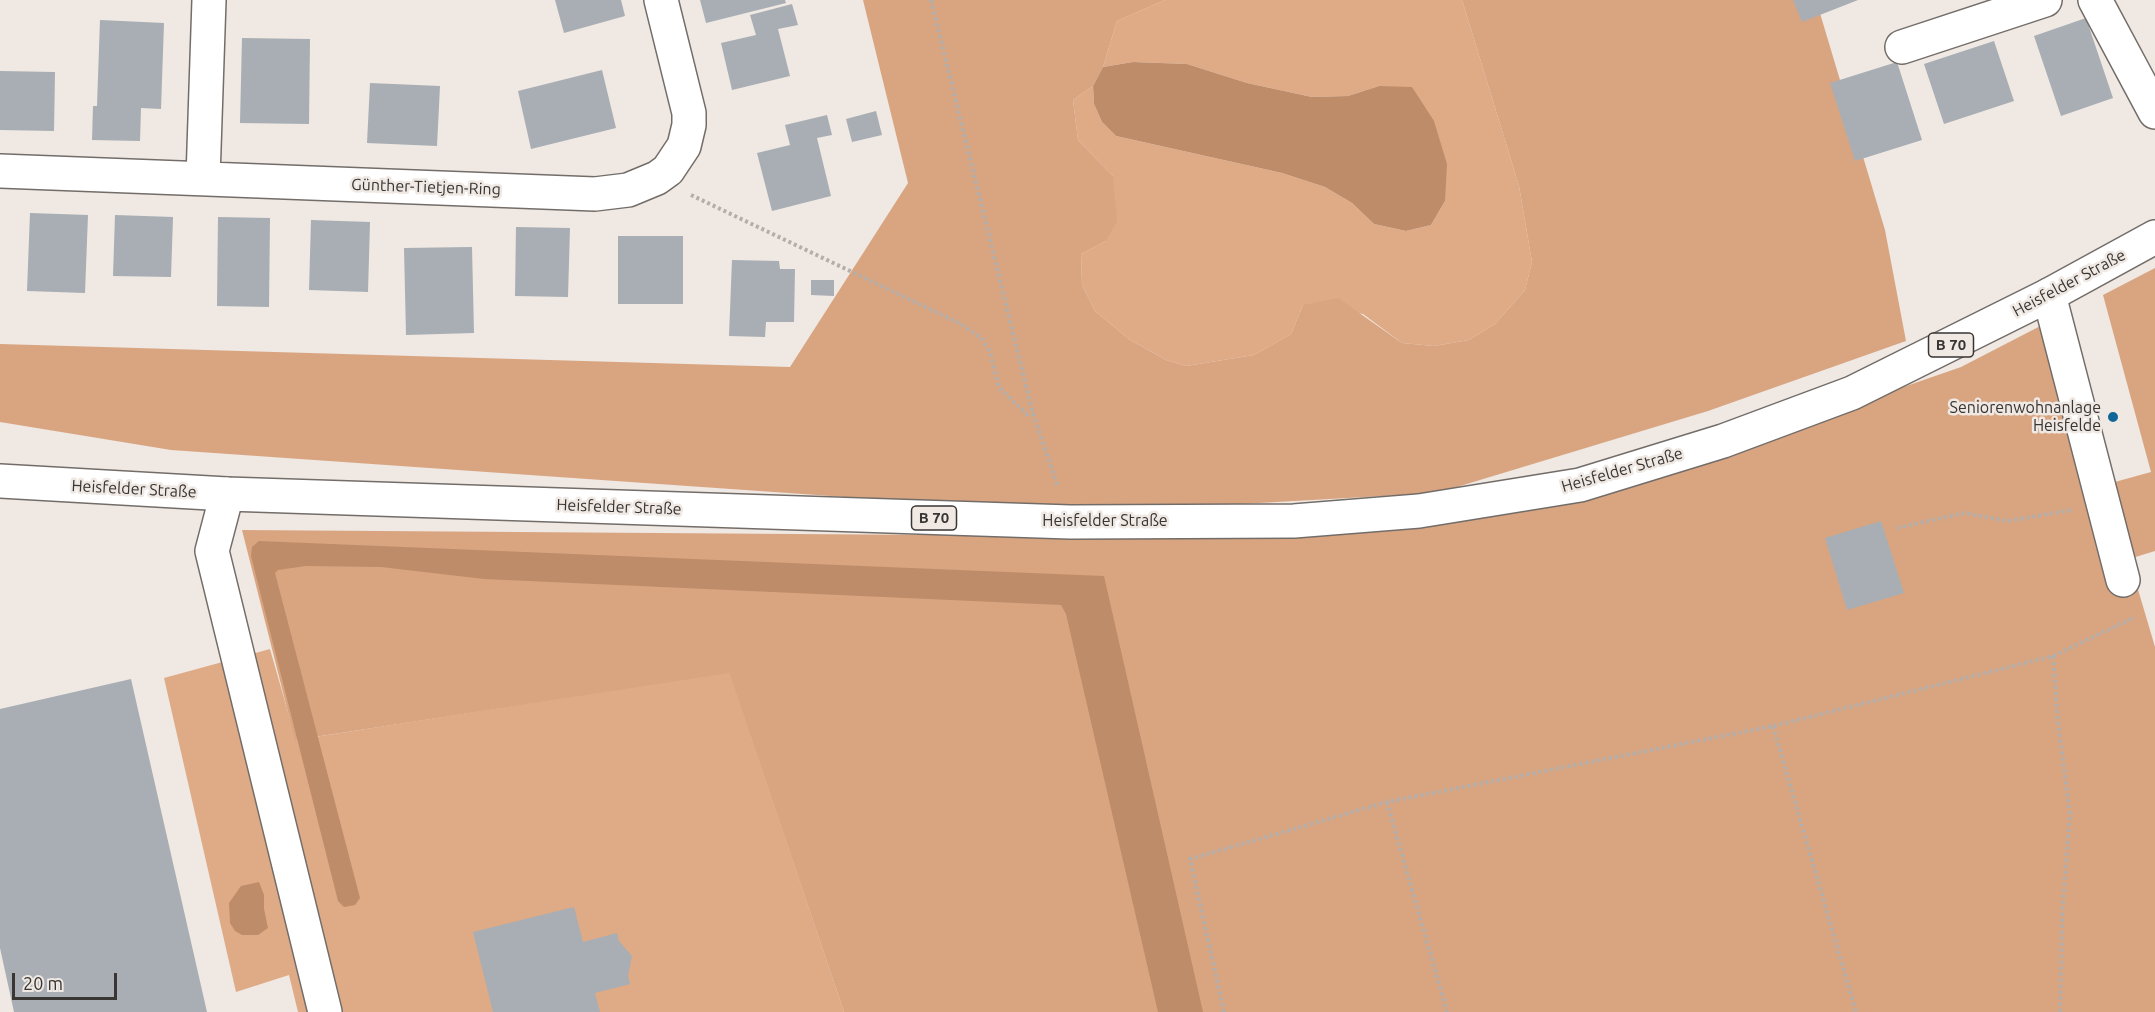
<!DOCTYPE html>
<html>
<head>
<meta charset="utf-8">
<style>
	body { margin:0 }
	#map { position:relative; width:2155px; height:1012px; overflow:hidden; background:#efe8e3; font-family:Ubuntu,sans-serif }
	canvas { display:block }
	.scale { position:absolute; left:12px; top:973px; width:105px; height:27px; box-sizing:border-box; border:3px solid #383533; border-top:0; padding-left:8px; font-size:18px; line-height:21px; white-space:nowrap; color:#383533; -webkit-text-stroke:4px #efe8e3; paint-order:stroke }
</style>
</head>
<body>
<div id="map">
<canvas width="2155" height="1012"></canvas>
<div class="scale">20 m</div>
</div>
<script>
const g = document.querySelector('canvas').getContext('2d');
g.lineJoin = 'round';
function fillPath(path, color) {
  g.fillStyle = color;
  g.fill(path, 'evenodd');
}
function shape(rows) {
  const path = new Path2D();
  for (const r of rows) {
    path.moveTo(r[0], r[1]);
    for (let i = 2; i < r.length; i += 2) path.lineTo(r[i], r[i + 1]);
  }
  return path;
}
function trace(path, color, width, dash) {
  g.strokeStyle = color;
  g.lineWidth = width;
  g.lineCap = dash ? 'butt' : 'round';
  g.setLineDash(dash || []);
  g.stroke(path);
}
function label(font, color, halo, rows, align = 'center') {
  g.font = font + ' Ubuntu,sans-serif';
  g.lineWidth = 5;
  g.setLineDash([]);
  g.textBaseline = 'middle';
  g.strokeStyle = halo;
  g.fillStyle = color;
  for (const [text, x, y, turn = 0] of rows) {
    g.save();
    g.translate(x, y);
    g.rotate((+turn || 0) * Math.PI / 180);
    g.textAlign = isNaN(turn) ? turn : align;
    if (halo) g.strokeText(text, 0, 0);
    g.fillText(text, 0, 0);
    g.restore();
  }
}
fillPath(shape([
	[1165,0,1462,0,1519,186,1532,262,1525,290,1495,324,1469,340,1434,346,1402,343,1363,314,1303,305,1291,334,1254,355,1186,366,1166,360,1130,340,1095,311,1082,285,1081,254,1106,241,1113,176,1078,140,1073,100,1093,86,1094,104,1102,122,1116,136,1282,173,1325,187,1352,203,1374,224,1406,231,1431,225,1445,201,1379,86,1348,96,1312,97,1247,83,1187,64,1133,62,1103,67,1117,21],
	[270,649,296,740,729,672,844,1012,298,1012,289,975,236,992,164,678]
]), '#dfab87');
fillPath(shape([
	[863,0,1165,0,1117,21,1103,67,1093,86,1073,100,1078,140,1113,176,1117,221,1106,241,1081,254,1082,285,1095,311,1130,340,1166,360,1186,366,1254,355,1291,334,1303,305,1338,298,1402,343,1434,346,1469,340,1495,324,1525,290,1532,262,1519,186,1462,0,1816,0,1885,230,1906,341,1708,411,1437,493,1206,506,989,507,171,450,0,422,0,344,790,367,908,183],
	[2155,268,2155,551,2129,559,2155,647,2155,1012,844,1012,729,673,295,740,242,530,1070,536,1416,527,1719,451,1961,367,2050,321,2093,488,2151,472,2103,295]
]), '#d9a581');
fillPath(shape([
	[1133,62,1187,64,1247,83,1312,97,1348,96,1379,86,1412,87,1434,121,1447,164,1445,201,1431,225,1406,231,1374,224,1352,203,1325,187,1282,173,1116,136,1102,122,1094,104,1093,86,1103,67],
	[259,541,1104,576,1203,1012,1158,1012,1066,614,1061,605,484,579,381,567,306,566,278,570,275,573,360,898,355,905,344,907,338,901,251,556,252,547],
	[259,882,264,895,264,909,268,928,258,935,242,935,235,931,230,923,229,903,241,886]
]), '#be8c69');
fillPath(shape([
	[555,0,621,0,625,16,564,33],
	[700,0,785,0,786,3,706,23],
	[1793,0,1858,0,1802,22],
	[792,4,798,25,778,29,790,76,732,90,721,43,756,35,750,15],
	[2086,18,2113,98,2061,116,2034,36],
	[100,20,164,23,161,109,141,108,140,141,92,140,93,106,97,106],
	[242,38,310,39,309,124,240,123],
	[1994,41,2014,101,1944,124,1924,64],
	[1897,62,1922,140,1855,161,1830,83],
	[602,70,616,128,531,149,518,91],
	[0,71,55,72,54,131,0,130],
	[370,83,440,86,437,146,367,143],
	[876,111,882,135,852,142,846,119],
	[827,115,832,135,817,138,831,196,772,211,757,153,790,145,785,125],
	[30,213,88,215,85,293,27,291],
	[115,215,173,217,171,277,113,276],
	[218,217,270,218,269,307,217,306],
	[311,220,370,222,368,292,309,290],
	[516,227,570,228,568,297,515,296],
	[618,236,683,236,683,304,618,304],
	[472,247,474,333,406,335,404,248],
	[732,260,779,261,780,269,795,269,794,322,766,322,765,337,729,336],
	[811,280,834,280,834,296,811,295],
	[1881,521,1904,593,1847,610,1825,538],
	[131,679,207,1012,14,1012,0,948,0,709],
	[574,907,583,942,617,933,619,941,632,956,628,976,630,984,595,993,600,1012,493,1012,473,932]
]), '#a8aeb3');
const minor = shape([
	[2095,0,2155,112],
	[1902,47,2045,0],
	[0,171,595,194,628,190,657,178,668,170,684,146,689,125,689,113,661,0],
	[203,178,209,0],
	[2049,295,2123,580],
	[227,494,212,551,325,1012]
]);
const major = shape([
	[0,481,227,494,1070,522,1294,521,1419,511,1580,485,1723,441,1852,393,2049,295,2155,237]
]);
trace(minor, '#736d69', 36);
trace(major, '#736d69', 36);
trace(shape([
	[931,0,1033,414,1058,487],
	[691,195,961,324,982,339,990,352,999,388,1027,414,1033,414],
	[1897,528,1964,513,2008,521,2071,510],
	[2053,656,2058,723,2070,814,2062,914,2060,1012],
	[1773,726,1856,1012],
	[1387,802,1447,1012],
	[1224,1012,1190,859,1387,802,1773,726,2053,656,2135,617]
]), '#b3aeaa', 4, [3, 3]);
trace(minor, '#fff', 33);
trace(major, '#fff', 33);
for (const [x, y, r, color] of [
	[2113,417,6,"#106797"]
]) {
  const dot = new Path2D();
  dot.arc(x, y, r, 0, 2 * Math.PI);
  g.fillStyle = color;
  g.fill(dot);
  trace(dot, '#efe8e3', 2);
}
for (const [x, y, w] of [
	[1951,345,45],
	[934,518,45]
]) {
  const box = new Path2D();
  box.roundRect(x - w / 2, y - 12, w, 24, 4.5);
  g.fillStyle = '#efe8e3';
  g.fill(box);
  trace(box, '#383533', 1.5);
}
label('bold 15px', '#383533', null, [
	["B 70",1951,345],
	["B 70",934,518]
]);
label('16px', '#383533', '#efe8e3', [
	["Günther-Tietjen-Ring",426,187,2],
	["Heisfelder Straße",2069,283,-28],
	["Heisfelder Straße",1622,470,-16],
	["Heisfelder Straße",134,489,3],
	["Heisfelder Straße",619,507,2],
	["Heisfelder Straße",1105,521]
]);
label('16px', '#383533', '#efe8e3', [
	["Seniorenwohnanlage",2101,408],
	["Heisfelde",2101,426]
], 'right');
</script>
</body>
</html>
